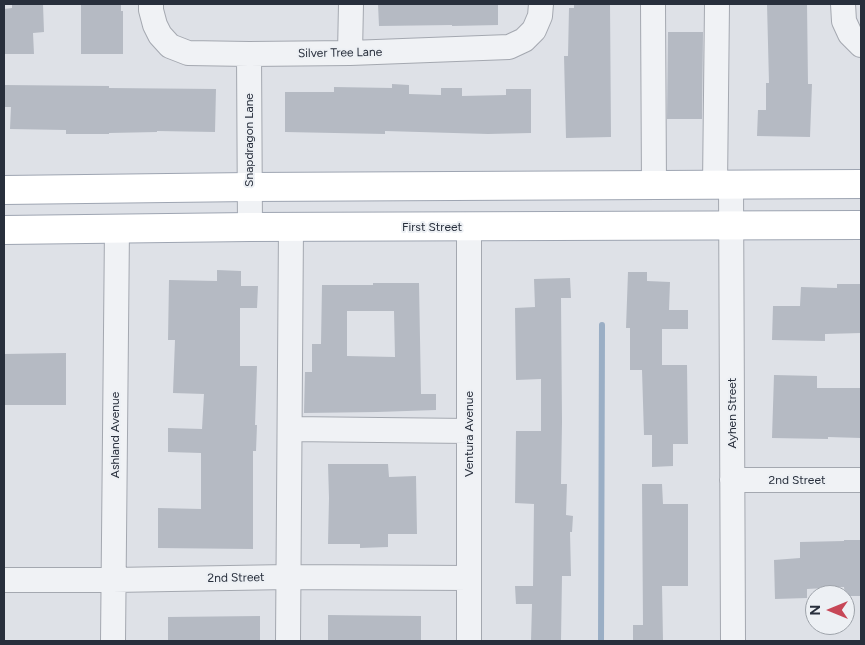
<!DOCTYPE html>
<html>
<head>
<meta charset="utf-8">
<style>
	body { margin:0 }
	#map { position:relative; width:865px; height:645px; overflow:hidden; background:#dee1e7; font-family:Figtree,sans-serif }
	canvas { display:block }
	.frame { position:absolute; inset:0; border:5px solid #282f3c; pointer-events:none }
	.north { position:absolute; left:805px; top:585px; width:50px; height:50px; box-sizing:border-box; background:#edf0f4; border:1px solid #9ea3aa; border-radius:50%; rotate:270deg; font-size:14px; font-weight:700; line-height:20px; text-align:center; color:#282f3c }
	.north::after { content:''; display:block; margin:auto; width:18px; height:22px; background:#c74757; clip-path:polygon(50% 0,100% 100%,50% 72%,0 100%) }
</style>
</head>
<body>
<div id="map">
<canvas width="865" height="645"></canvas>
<div class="frame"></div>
<div class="north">N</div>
</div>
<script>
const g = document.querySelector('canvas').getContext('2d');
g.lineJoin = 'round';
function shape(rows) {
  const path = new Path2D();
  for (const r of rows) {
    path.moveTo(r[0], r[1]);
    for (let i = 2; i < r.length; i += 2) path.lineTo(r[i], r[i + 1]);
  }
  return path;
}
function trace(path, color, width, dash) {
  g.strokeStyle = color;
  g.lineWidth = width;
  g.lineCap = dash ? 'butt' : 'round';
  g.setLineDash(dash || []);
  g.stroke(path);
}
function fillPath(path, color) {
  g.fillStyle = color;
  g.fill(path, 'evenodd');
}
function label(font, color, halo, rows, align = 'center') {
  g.font = font + ' Figtree,sans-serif';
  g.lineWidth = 4;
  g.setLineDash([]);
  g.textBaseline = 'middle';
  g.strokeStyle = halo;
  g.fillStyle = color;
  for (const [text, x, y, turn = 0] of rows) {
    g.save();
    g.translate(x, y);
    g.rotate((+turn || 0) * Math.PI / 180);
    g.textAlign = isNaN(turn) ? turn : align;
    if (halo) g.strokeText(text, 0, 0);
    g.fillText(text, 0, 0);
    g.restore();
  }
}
trace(shape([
	[601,641,602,325]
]), '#9aaec5', 6);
fillPath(shape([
	[12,4,43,4,44,32,33,33,34,54,4,54,4,9,12,8],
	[81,4,121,4,121,11,123,11,123,54,81,54],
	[378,4,498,4,498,25,452,26,452,25,379,26],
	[574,4,610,4,611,137,566,138,564,56,568,56,569,8,574,8],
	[767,4,807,4,808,84,812,84,810,137,757,136,758,110,766,110,766,83,769,83],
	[668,32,703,32,702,119,667,119],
	[392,84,409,85,409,94,441,95,441,88,462,88,462,96,506,95,506,89,531,89,531,133,488,134,385,131,385,134,285,132,285,92,334,92,334,87,392,88],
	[4,85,109,86,109,88,216,89,215,132,157,131,157,132,109,133,109,134,66,134,66,130,10,129,11,107,4,107],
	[217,270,241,271,241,286,258,286,257,308,240,308,240,366,257,366,255,425,257,425,256,451,253,451,253,549,158,548,158,508,201,509,201,453,168,452,168,428,202,429,204,394,173,393,175,340,168,340,169,280,217,281],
	[628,272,647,272,647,281,670,282,669,310,688,310,688,329,662,329,662,365,687,365,688,444,673,444,673,466,652,467,652,435,644,435,642,370,630,370,630,328,626,328],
	[570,278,571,298,561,298,562,422,561,484,567,484,566,515,573,516,572,532,570,532,571,576,562,576,561,641,531,641,532,604,516,604,515,586,533,586,534,504,515,503,516,431,541,431,541,379,516,380,515,308,535,307,534,279],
	[373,283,419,283,421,394,436,394,436,410,377,412,304,413,305,372,312,372,312,344,321,344,322,285,373,285],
	[347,311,394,311,395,357,347,356],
	[837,284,861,284,861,333,825,334,825,341,772,340,773,306,800,306,801,287,837,288],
	[66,353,66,405,4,405,4,354],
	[774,375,817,376,817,388,861,388,861,438,828,437,828,439,772,438],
	[328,464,388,464,389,477,416,476,417,534,388,534,388,547,360,548,360,544,328,544,329,498],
	[642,484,662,484,663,504,688,504,688,586,662,586,663,641,633,641,633,625,643,625],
	[844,540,861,540,861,596,845,596,844,587,807,589,807,598,775,599,774,560,800,558,800,542,844,541],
	[328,615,421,616,421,641,328,641],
	[260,616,260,641,168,641,168,617]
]), '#b5bac3');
const minor = shape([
	[151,4,151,10,155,25,160,35,170,46,188,53,249,54,350,53,509,47,524,40,534,30,540,16,541,4],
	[653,4,654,186],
	[843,4,844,21,850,34,861,45],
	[350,53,351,4],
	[249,54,250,227],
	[715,186,717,4],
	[731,186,733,641],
	[469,227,469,641],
	[290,429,469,431],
	[732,480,861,480],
	[4,580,113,580,288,577,469,578],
	[113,641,117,228],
	[288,641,291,227]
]);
const major = shape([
	[4,190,250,187,861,184],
	[4,230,250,227,861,225]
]);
trace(minor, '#a4a8b0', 26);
trace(major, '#9ea5b2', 30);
trace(minor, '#f0f2f5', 24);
trace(major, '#fff', 28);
label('12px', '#282f3c', '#edf0f4', [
	["Silver Tree Lane",340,53,-1],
	["Snapdragon Lane",249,140,-90],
	["First Street",432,227],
	["Ayhen Street",732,413,-90],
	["Ventura Avenue",469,434,-90],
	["Ashland Avenue",115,435,-90],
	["2nd Street",797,480],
	["2nd Street",236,578,-1]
]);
</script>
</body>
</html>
